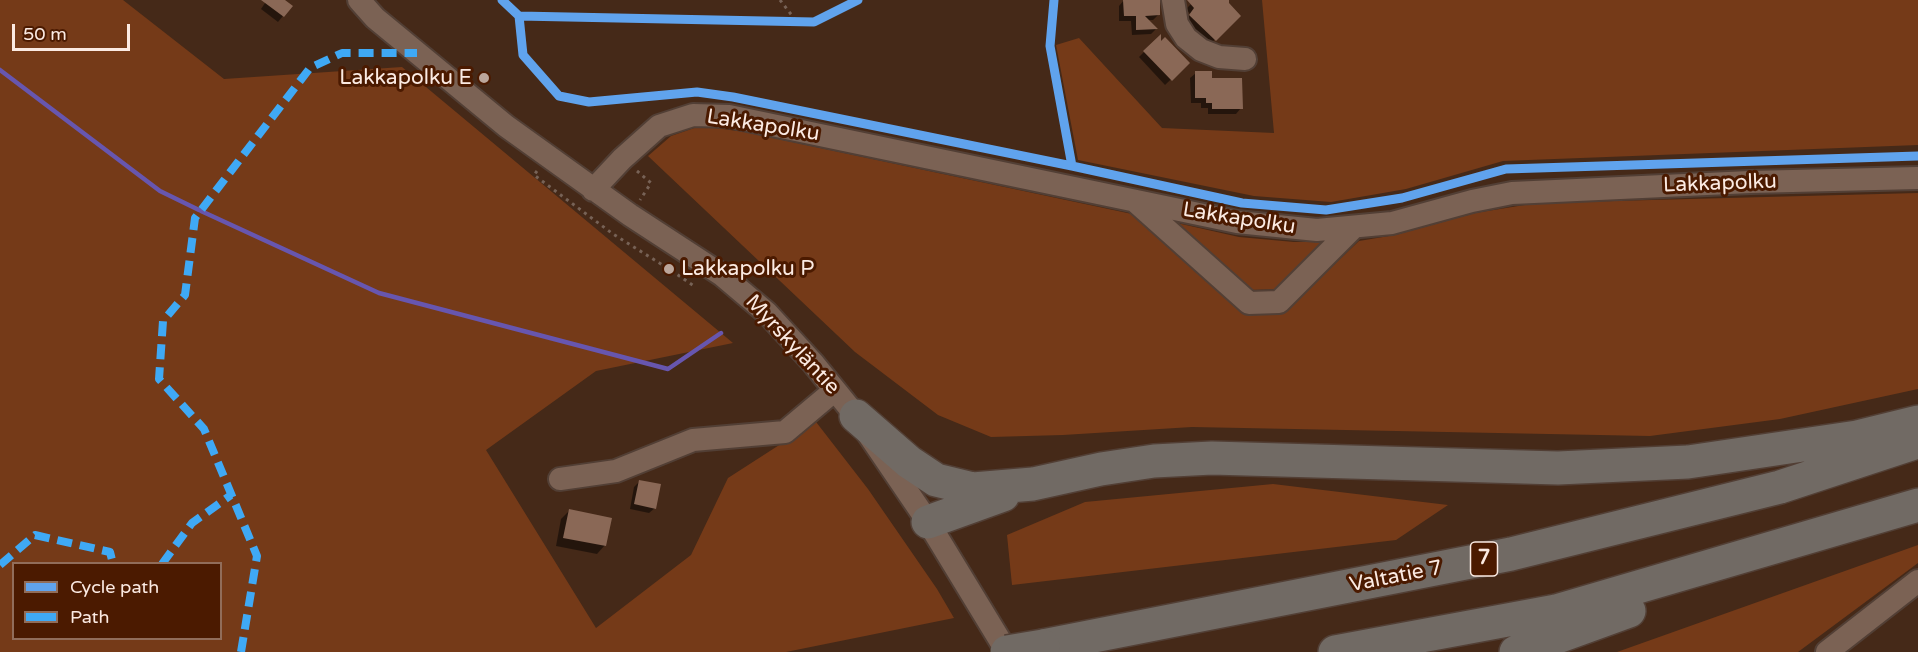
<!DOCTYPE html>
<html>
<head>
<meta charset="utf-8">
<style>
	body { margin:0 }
	#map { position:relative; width:1918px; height:652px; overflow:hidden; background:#452918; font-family:"Varela Round",sans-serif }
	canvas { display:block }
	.legend { position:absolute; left:12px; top:562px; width:210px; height:78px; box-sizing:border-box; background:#4b1a00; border:2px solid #916d5a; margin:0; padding:8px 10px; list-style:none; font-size:18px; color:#fbeae2 }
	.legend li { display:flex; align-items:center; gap:12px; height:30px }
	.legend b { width:30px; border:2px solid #916d5a }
	.scale { position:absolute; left:12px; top:24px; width:118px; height:27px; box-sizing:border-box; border:3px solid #fbeae2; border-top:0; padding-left:8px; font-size:18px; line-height:21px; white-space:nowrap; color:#fbeae2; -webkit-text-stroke:4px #4b1a00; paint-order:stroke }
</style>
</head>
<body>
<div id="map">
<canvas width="1918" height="652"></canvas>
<ul class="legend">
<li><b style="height:8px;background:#60a3ed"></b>Cycle path</li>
<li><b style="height:8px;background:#3fa9f5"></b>Path</li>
</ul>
<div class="scale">50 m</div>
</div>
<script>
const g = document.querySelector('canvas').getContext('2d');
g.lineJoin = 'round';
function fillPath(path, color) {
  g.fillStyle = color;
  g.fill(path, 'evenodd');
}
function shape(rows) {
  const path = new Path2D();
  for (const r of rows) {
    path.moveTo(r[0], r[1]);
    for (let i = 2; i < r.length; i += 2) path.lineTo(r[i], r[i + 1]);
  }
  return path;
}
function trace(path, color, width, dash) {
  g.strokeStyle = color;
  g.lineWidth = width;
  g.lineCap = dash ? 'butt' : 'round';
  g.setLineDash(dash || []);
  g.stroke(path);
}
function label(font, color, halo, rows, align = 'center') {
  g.font = font + ' "Varela Round",sans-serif';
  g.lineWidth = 6;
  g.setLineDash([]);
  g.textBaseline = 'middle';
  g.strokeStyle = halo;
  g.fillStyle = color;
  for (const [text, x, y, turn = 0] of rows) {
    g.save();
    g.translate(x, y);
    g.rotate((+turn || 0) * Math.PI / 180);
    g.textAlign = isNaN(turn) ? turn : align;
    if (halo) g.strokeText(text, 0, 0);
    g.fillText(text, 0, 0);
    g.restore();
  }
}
fillPath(shape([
	[0,0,123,0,224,79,402,67,733,343,596,371,486,450,596,628,691,555,728,478,787,440,813,418,868,489,937,589,954,618,786,652,0,652],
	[14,564,220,564,220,638,14,638],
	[1262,0,1918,0,1918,145,1503,161,1406,189,1331,202,1254,196,1078,160,1056,45,1079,38,1162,128,1274,133],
	[700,126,745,132,1132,214,1250,315,1282,314,1359,241,1395,235,1475,213,1537,203,1918,193,1918,389,1780,419,1650,436,1192,427,1063,435,991,437,938,415,855,352,648,156,671,136],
	[1168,221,1239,237,1294,242,1329,242,1277,289,1251,290],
	[1273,484,1448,505,1396,540,1012,585,1007,535,1085,502],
	[1918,545,1918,563,1798,652,1617,652]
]), '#753a18');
fillPath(shape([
	[267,0,283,0,291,6,278,22,261,9],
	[1124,0,1149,0,1159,14,1153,20,1147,20,1156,29,1151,34,1132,35,1131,21,1119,21,1119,6],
	[1195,0,1223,0,1239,16,1209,45,1185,21,1190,14,1186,9],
	[1159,37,1159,45,1188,63,1165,85,1139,57],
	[1196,73,1211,79,1241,108,1236,114,1208,114,1208,108,1201,108,1201,103,1191,103,1190,78],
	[640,481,655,508,649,513,630,509,634,487],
	[569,511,605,545,597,554,556,546,561,519]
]), '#0007');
trace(shape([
	[0,70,160,191,199,210],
	[201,211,379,293,668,369,721,333]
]), '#6756af', 4.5);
fillPath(shape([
	[261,0,285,0,293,6,284,17],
	[1123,0,1160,0,1160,15,1145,16,1158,29,1136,30,1136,16,1124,16],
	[1187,0,1229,0,1229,3,1241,16,1216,41,1189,15,1194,8],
	[1161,34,1161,41,1165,37,1190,63,1172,81,1143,51],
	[1195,71,1212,71,1212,78,1242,78,1243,109,1212,109,1212,103,1206,103,1206,98,1195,98],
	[639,480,661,484,656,509,634,504],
	[569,509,612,518,606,546,563,538]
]), '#8a6856');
const minor = shape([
	[359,0,375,18,506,126,630,215,722,275,767,313,813,363,856,416,928,522,1007,652],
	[1173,0,1177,24,1186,38,1201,50,1219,57,1245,59],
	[593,190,622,159,659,126,693,115,729,116,1237,222,1317,230,1392,223,1472,201,1512,193,1750,182,1918,178],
	[1136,202,1249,303,1279,302,1353,228],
	[560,479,616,471,693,440,785,432,835,390],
	[1827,652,1918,581]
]);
const highway = shape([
	[856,416,909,462,936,480,973,489,1033,484,1101,469,1154,461,1212,458,1558,468,1688,462,1857,437,1918,422],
	[928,522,1003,495],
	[1043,646,1511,554,1780,487,1911,444],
	[1335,652,1556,611,1918,505],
	[1516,652,1629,611]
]);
trace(minor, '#523f35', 26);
trace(highway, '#523f35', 36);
trace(shape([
	[780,0,797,22],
	[537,171,534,175,613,234,669,269,694,286],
	[637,171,651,183,640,200]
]), '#776256', 3, [3, 4.5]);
trace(minor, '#7b6254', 22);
trace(highway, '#716a64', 33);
const highwayBridge = shape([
	[1007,652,1043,646]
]);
trace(highwayBridge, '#523f35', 36, []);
trace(highwayBridge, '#716a64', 33);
trace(shape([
	[162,564,192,523,231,495],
	[0,565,35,535,110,552,113,564],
	[241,652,257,556,204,429,159,379,163,321,185,295,195,218,310,68,342,53,417,53]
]), '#3fa9f5', 8, [15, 8]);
trace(shape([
	[502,0,519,16,814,22,858,0],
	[1054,0,1050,46,1072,166],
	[519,16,523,55,559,96,589,102,697,92,733,97,1072,166,1242,203,1326,210,1402,198,1506,169,1918,156]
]), '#60a3ed', 9);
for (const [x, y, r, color] of [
	[484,78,6,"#bba69b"],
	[669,269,6,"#bba69b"]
]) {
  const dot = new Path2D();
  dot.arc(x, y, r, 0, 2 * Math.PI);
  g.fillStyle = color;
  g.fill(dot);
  trace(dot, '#4b1a00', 2);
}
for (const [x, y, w] of [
	[1484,559,27]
]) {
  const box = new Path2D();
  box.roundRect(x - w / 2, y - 17, w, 34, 4.5);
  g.fillStyle = '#4b1a00';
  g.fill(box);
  trace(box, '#fbeae2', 1.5);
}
label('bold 20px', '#fbeae2', null, [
	["7",1484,559]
]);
label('21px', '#fbeae2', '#4b1a00', [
	["Lakkapolku E",472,78],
	["Lakkapolku P",681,269,"left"]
], 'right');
label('21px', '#fbeae2', '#4b1a00', [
	["Lakkapolku",763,126,9],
	["Lakkapolku",1720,184,-2],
	["Lakkapolku",1239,219,9],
	["Myrskyläntie",792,345,47],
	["Valtatie 7",1396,577,-11]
]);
</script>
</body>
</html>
